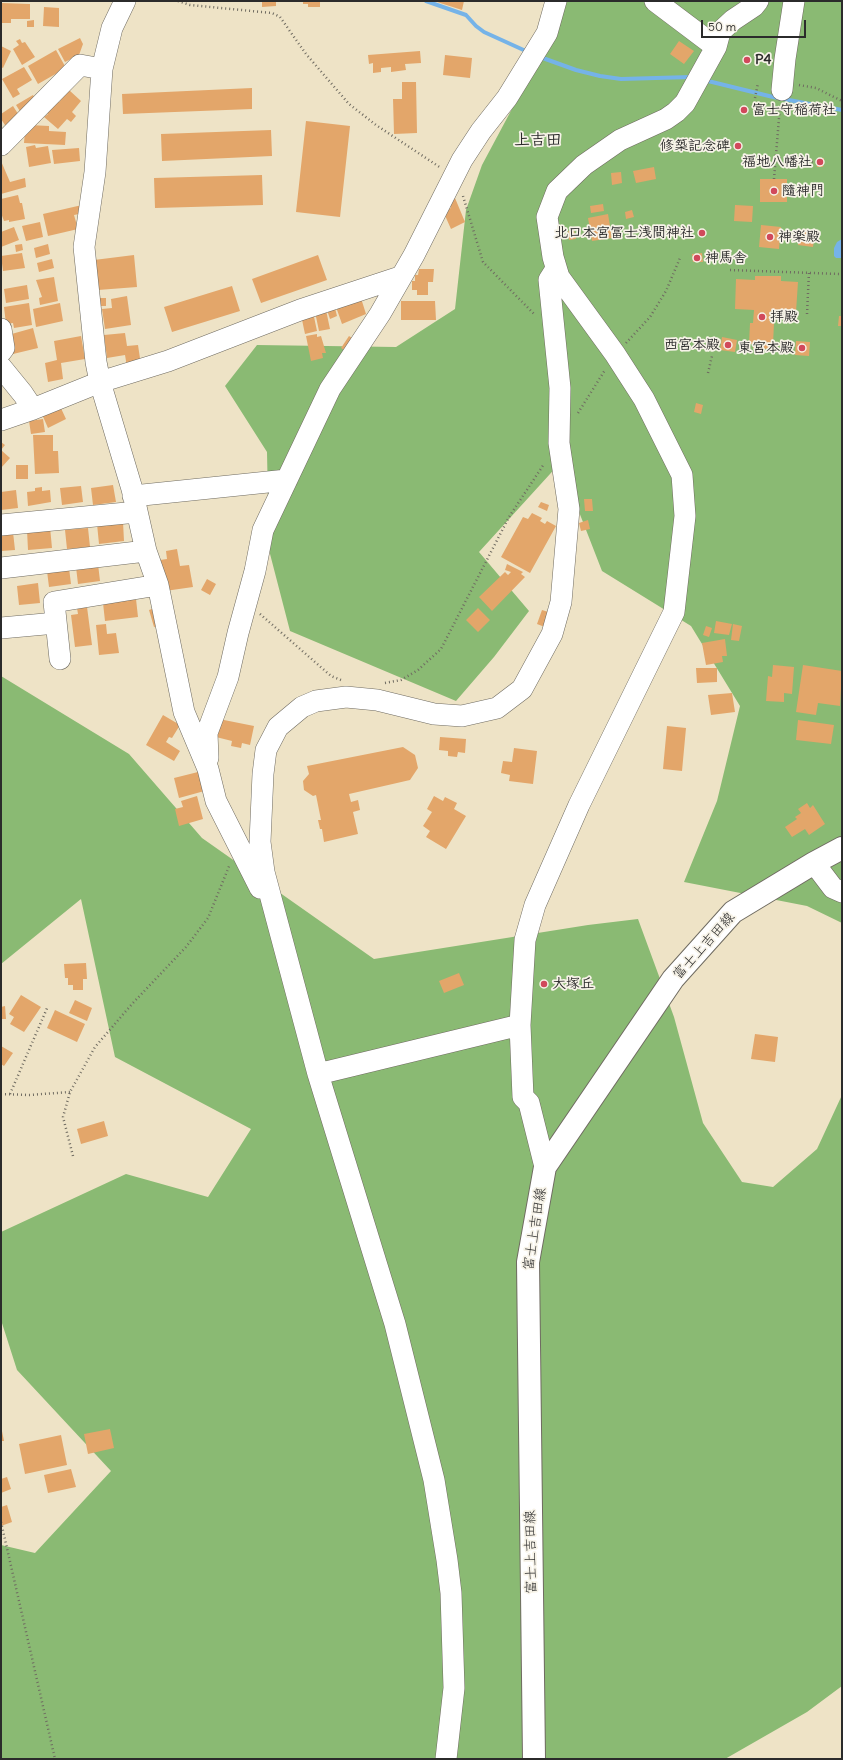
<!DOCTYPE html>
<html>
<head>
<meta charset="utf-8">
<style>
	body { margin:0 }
	#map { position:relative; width:843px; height:1760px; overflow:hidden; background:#eee3c6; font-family:Delius,sans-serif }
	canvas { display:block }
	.frame { position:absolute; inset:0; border:2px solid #2b2b2b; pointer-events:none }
	.scale { position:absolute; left:701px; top:20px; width:105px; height:18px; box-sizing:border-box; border:2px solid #2b2b2b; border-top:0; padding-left:5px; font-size:12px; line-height:14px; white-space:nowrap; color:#2b2b2b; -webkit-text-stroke:3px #f7f3e8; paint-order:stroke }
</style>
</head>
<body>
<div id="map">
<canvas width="843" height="1760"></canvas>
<div class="frame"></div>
<div class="scale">50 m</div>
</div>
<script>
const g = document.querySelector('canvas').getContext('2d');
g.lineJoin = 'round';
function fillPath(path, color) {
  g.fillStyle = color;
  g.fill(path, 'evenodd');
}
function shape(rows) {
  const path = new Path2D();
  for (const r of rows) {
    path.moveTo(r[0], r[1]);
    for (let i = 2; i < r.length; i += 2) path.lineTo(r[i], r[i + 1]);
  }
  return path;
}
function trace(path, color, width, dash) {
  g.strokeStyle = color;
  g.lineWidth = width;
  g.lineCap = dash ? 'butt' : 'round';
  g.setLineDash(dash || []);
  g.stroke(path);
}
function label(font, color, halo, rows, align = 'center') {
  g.font = font + ' Delius,"Klee One",sans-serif';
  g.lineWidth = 3.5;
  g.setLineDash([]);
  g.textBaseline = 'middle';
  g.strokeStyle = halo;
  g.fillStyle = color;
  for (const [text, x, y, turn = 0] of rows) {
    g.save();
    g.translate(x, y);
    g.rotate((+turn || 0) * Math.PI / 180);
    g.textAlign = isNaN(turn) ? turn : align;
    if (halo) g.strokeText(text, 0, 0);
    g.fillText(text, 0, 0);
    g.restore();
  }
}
fillPath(shape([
	[566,1,842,1,842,923,807,906,684,882,717,801,740,706,691,626,602,571,560,463,479,552,529,611,494,657,456,701,290,631,269,550,267,452,225,386,257,345,396,347,455,309,466,210,482,165,513,107],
	[1,676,129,754,202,838,374,959,588,925,638,919,674,1017,703,1123,742,1182,773,1187,817,1149,842,1095,842,1686,807,1712,725,1759,1,1759,1,1545,35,1553,111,1471,17,1370,1,1320,1,1232,126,1174,208,1197,251,1129,115,1057,81,899,1,964]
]), '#8aba73');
fillPath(shape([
	[842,239,842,258,836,258,834,256,834,248,837,242]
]), '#75b3e8');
trace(shape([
	[426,1,466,15,476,26,484,32,528,52],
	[540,57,576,70,600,76,621,79,691,77],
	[704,80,773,97,842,110]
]), '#75b3e8', 4);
fillPath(shape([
	[262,1,276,1,276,6,262,7],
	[303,1,320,1,320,7,308,7,308,4,303,4],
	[434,1,464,1,462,10],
	[1,3,30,4,30,19,11,19,11,23,1,23],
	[44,7,59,8,59,27,43,26],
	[34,20,34,27,27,27,27,21],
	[80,38,83,44,79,55,65,62,58,49],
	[20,39,22,43,25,42,35,57,22,65,13,49,19,45,16,41],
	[679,41,694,51,684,64,670,54],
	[1,46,11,51,3,68,1,67],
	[56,50,66,68,38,84,28,66],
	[420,51,421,63,405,64,406,70,391,72,391,67,381,68,381,72,373,73,373,63,369,64,368,55],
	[445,55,472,58,470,78,443,75],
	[24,67,32,80,17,89,20,94,13,98,2,79],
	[402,82,416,82,417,133,394,134,393,99,402,99],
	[252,88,252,109,123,114,122,94],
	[69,90,81,101,72,112,76,116,71,122,67,119,58,129,44,117,48,114,45,112,56,99,59,102],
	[33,95,39,106,23,116,16,105],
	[13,106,22,120,9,131,1,119,1,114],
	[306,121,350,126,340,217,296,212],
	[29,125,49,126,49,131,66,132,65,145,24,143,25,131],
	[271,130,272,156,162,161,161,134],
	[35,145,36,148,48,146,51,163,29,167,26,147],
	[79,148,80,161,54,164,52,150],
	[817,158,824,158,823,167,817,167],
	[1,161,10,182,25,178,26,187,1,194],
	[654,167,656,179,636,183,633,171],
	[621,172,622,183,612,185,611,173],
	[262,175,263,205,155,208,154,178],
	[760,179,787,179,787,202,760,202],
	[18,195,20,203,22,203,25,219,9,222,9,220,4,221,1,213,1,199],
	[455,198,465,222,451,229,443,211,451,208,448,201],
	[603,204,604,211,591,213,590,206],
	[82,205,84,213,74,215,78,229,48,236,43,214],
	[735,205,753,206,752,222,734,221],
	[632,210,634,217,626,219,625,212],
	[608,214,612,238,592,241,588,218],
	[40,222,43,237,26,241,22,226],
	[761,225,781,227,779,249,759,247],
	[14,227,19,240,1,247,1,232],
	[574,230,576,239,569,240,568,231],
	[800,230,815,232,813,247,798,245],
	[22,244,23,250,16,252,15,245],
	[48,244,50,254,36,258,34,248],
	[22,253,25,268,3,271,1,256],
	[702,253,703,262,693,262,692,254],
	[134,255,137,287,98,290,94,260],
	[318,255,327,280,261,303,252,279],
	[52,259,54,268,39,272,37,263],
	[419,269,434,269,433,282,428,282,428,295,417,295,417,290,412,290,412,281,415,281,415,275,418,275],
	[755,276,781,276,781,281,798,282,796,312,771,311,770,323,774,323,773,344,769,344,769,349,753,348,753,344,749,344,750,323,753,323,754,310,735,309,736,279,755,280],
	[54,277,58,301,40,305,39,298,42,297,36,280],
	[27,285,29,299,6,303,4,289],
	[232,286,240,311,172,332,164,307],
	[360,295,366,314,342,324,335,304],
	[127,296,131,325,105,329,102,309,112,308,111,299],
	[94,298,106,298,106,306,95,306],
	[401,301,435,301,436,320,401,320],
	[29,303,32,325,14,328,13,323,6,324,4,307],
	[60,303,63,321,36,327,33,309],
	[334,304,337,316,330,319,326,307],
	[326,310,330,329,319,331,315,312],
	[313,312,317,331,305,334,301,315],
	[839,316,842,316,842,326,838,326],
	[33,328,38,348,13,354,8,335],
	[125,333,127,346,138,345,141,365,127,367,125,355,107,358,104,335],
	[317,334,317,337,321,336,326,353,322,353,323,358,311,361,306,336],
	[81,336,85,359,61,363,63,379,48,382,45,363,57,360,54,341],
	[349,336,357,341,349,353,341,348],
	[722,337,737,340,735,352,720,350],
	[796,341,810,342,809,356,795,355],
	[696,403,703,405,701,414,694,412],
	[59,404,66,419,48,428,41,412],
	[43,419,45,432,31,434,29,421],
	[33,435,53,435,53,451,58,451,59,473,35,474],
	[1,442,5,445,1,450],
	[1,450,10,458,1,468],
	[16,465,28,465,28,479,16,479],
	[113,485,116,502,93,505,91,488],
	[81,486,83,502,62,505,60,488],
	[42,487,42,491,50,490,51,502,28,506,27,492,35,491,35,488],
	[16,490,18,508,1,510,1,492],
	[584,499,592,499,593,511,585,511],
	[541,502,549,505,547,511,538,507],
	[532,513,542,518,540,521,545,524,547,521,556,526,530,573,501,557,523,517,528,519],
	[588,520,590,529,581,531,579,523],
	[123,522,124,541,99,544,97,524],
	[50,527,52,548,28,550,27,530],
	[88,528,90,547,67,549,65,530],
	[13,532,15,550,1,551,1,534],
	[177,549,180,566,189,565,193,587,165,591,160,560,167,559,166,551],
	[98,564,100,581,78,584,76,567],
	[507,564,523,572,521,574,525,577,492,611,479,597,505,572,508,575,511,572,505,570],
	[69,568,71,584,49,587,47,571],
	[207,579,216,584,210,595,201,590],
	[38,583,40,603,19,605,17,586],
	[136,599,138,617,105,621,103,603],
	[87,607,92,645,75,647,71,615,78,614,77,608],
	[158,607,162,625,154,627,149,610],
	[478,608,490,620,478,632,466,620],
	[542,610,555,614,550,629,537,624],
	[716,621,732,624,729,635,714,633],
	[106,624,107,634,116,633,119,653,99,655,96,625],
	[733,624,742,626,739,641,731,640],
	[706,626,712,628,709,637,703,635],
	[725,639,727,656,722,656,723,662,706,665,702,643],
	[773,665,794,667,792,694,784,693,784,702,766,701,768,676,772,677],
	[803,665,842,671,840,706,818,703,816,715,796,712],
	[696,668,717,668,717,682,697,683],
	[732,693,735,712,711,715,708,695],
	[163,715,180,725,172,738,169,737,166,742,180,751,174,761,146,745],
	[219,719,254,726,250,745,242,743,241,748,231,746,232,741,216,737],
	[798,720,834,725,831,744,796,740],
	[667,726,686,728,682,771,663,769],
	[440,737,466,739,465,753,458,752,457,757,448,756,448,751,439,750],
	[403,747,415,755,418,768,410,780,349,794,351,802,358,800,360,810,353,812,358,834,324,842,322,829,320,829,318,820,321,820,316,795,313,796,304,790,303,781,309,774,307,766],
	[514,748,537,751,533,784,509,781,510,775,501,773,503,761,512,762],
	[202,771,208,790,179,798,174,778],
	[197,796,203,819,179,826,175,809,183,807,181,801],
	[434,796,443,801,445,797,457,803,454,809,466,816,446,849,426,837,430,831,423,826,432,812,427,809],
	[807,803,810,808,813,805,825,824,809,835,805,829,792,837,785,827,797,819,795,817,801,813,798,809],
	[86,963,87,979,83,979,83,990,73,990,73,985,68,985,68,978,65,978,64,964],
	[459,973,464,985,444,993,439,981],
	[21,995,41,1007,24,1032,10,1024,14,1017,9,1014],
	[75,1000,92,1008,87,1021,69,1013],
	[5,1006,6,1019,1,1019,1,1007],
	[55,1010,85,1024,77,1042,47,1028],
	[755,1034,778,1037,775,1062,751,1059],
	[1,1046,13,1053,4,1066,1,1064],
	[104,1121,108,1136,81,1144,77,1129],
	[1,1426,4,1441,1,1441],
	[110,1429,114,1448,88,1454,84,1434],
	[61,1435,67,1465,25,1474,19,1444],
	[71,1469,76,1487,48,1493,44,1475],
	[7,1477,11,1489,1,1493,1,1479],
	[7,1505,12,1522,1,1526,1,1507]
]), '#e3a66a');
const minor = shape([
	[125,1,112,28,102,69,95,172,84,247,96,362,100,382,132,489,146,551,158,585,184,712,208,769,216,801,260,888],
	[716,47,720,32,733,20,754,6,758,1],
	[782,90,785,59,794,1],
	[1,145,80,65,102,69],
	[1,329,4,348,1,352],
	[1,367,23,394,33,409],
	[1,420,33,409,100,382,168,361,300,310,400,277],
	[133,496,287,480],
	[1,525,137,512],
	[1,568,146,551],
	[1,628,56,623],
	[60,659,54,602,158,585],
	[208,758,207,733,228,677,238,633,255,571,263,530,330,389,380,314,414,255,462,160,481,131,507,98,547,33,556,1],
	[814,863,833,888,842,892],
	[520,1025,523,1097,529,1103,545,1167],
	[318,1074,520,1025,525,940,535,905,579,805,674,612,685,516,682,475,644,399,615,354,559,277,553,257,547,217,557,191,584,165,620,140,666,119,676,112,685,103,716,47,655,1],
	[446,1759,454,1688,451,1593,447,1560,434,1480,395,1324,318,1074,264,872,260,842,263,774,266,750,278,727,302,707,316,701,346,697,377,700,434,714,462,716,497,708,522,689,552,634,561,602,569,509,559,443,560,388,549,280,556,269]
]);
const major = shape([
	[534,1759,528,1262,545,1167,673,979,733,912,814,863,842,848]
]);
trace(minor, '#6f6b61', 22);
trace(major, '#6f6b61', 24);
trace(shape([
	[178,1,190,5,272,13,280,17,306,54,349,104,376,125,441,168],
	[799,85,816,88,842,101],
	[755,98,758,83],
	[776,158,813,162],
	[774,179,780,106],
	[463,196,483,262,535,315],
	[730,270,840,274],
	[807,314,809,272],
	[626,343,650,317,666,291,680,258],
	[708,373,712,356],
	[578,413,605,370],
	[260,614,331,676,341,680],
	[385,683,401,680,418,670,441,649,509,517,544,464],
	[1,1094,29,1095,70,1092],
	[10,1094,48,1006],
	[73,1156,63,1117,70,1092,95,1047,132,1004,186,947,208,918,230,864],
	[1,1522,55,1759]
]), '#6f6b61', 2.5, [1, 3]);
trace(minor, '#fff', 21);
trace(major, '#fff', 22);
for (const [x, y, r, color] of [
	[747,60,4,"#d1495b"],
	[744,110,4,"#d1495b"],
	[738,146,4,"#d1495b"],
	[820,162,4,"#d1495b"],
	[774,191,4,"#d1495b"],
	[702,233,4,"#d1495b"],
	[770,237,4,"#d1495b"],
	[697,258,4,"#d1495b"],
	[762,317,4,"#d1495b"],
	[728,345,4,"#d1495b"],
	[802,348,4,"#d1495b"],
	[544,984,4,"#d1495b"]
]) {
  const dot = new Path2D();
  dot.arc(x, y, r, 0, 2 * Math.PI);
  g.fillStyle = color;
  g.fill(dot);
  trace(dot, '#f7f3e8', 1.5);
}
label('bold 14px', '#2b2b2b', '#f7f3e8', [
	["P4",755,60],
	["富士守稲荷社",752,110],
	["修築記念碑",730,146,"right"],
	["福地八幡社",812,162,"right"],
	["隨神門",782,191],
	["北口本宮冨士浅間神社",694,233,"right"],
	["神楽殿",778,237],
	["神馬舎",705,258],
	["拝殿",770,317],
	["西宮本殿",720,345,"right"],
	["東宮本殿",794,348,"right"],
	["大塚丘",552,984]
], 'left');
label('14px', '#2b2b2b', '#f7f3e8', [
	["富士上吉田線",704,946,-48],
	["富士上吉田線",535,1229,-81],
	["富士上吉田線",531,1552,-91]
]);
label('bold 16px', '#2b2b2b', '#f7f3e8', [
	["上吉田",538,140]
]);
</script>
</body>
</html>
